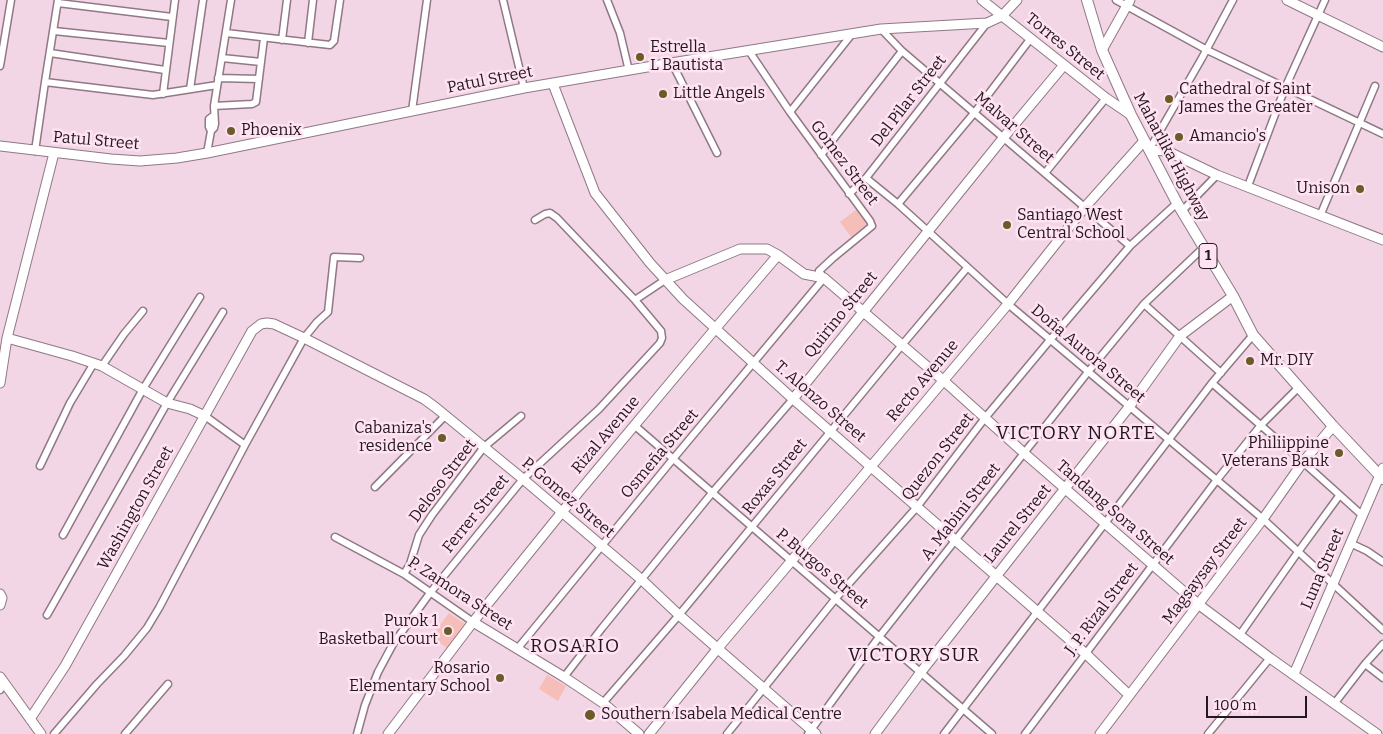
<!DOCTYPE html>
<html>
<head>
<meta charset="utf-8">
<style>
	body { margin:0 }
	#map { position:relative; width:1383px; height:734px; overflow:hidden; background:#f2d6e5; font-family:Bitter,serif }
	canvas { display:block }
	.scale { position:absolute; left:1206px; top:696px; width:101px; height:22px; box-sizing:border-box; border:2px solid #22181e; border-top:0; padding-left:6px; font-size:15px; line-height:18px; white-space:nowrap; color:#22181e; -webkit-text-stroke:4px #ffe3f2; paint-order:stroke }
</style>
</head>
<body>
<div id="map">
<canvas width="1383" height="734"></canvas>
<div class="scale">100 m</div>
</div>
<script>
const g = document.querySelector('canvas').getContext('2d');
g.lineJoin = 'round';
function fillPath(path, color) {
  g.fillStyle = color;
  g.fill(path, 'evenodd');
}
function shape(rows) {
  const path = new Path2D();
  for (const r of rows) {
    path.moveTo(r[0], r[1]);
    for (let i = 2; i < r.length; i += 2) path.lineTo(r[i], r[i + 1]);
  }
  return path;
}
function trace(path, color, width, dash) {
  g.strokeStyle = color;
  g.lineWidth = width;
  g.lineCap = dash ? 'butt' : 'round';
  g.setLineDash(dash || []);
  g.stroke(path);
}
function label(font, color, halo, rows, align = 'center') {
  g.font = font + ' Bitter,serif';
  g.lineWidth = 5;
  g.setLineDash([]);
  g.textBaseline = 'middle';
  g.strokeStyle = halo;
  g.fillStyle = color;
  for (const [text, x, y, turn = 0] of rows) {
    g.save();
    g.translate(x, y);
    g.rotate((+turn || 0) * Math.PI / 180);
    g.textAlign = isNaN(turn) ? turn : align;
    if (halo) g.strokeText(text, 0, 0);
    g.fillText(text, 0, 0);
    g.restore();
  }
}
fillPath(shape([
	[857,209,868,223,851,237,840,222],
	[449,613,465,624,447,648,431,637],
	[547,675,566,686,558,701,539,689]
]), '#f6beb8');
const street = shape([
	[503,0,524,88],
	[607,0,620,33,629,71],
	[1116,0,1207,50,1383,134],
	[58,3,172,17],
	[881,29,902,51,1130,246],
	[54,31,169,43],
	[226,33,330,45,334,41,340,0],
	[282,40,287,0],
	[308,43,313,0],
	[50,53,165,70],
	[222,58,261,62],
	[672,63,717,153],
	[0,66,11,0],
	[218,78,259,79],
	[45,82,58,0],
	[190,89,203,0],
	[163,94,175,0],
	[214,106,252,104,256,102,264,38],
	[412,111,427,0],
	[790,112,852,34],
	[211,131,209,127,209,119,213,116],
	[1149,150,1202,58,1233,0],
	[35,151,45,82,153,95,217,85],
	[207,153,211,131,214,128,215,124,214,106,231,0],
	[821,155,902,51],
	[1045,173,1106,98],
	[866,178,898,204,1008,304,1263,519,1383,630],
	[1248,186,1285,88,1325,0],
	[849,194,866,178,987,23],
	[898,204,975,112,1031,38],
	[1182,211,1217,175],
	[1320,216,1375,86],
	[635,300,665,280],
	[1144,304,1221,373],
	[102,366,124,334,143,311],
	[1212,383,1303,462,1363,516],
	[205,416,245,445],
	[634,425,992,734],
	[40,466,70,403,94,363],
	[375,487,446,415],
	[63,535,143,389,200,297],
	[335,537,404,574,473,622],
	[1350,543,1367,551,1383,562],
	[404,574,410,564,419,535,432,515,484,447,521,416],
	[47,615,167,403,223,312],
	[1239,636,1298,552,1339,496],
	[518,648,673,459,824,278,819,271,833,258,872,226,870,221,790,112,749,51],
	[1365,664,1383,678],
	[564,677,602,628,712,493,793,399],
	[0,690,5,684],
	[603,703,679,615,902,345,967,268],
	[1334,704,1365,664,1383,644],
	[54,734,97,684,124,656,147,628,159,608,245,445,304,338,317,322,328,312,334,257,360,258],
	[125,734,168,684],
	[357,734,365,705,378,672,393,644,430,593,523,479,599,409,660,343,662,338,661,331,635,300,557,218,550,213,545,214,535,220],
	[727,734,836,598,917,507,985,418,1050,340,1130,246,1177,203],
	[808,734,879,637,1088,372,1144,304,1203,248],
	[944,734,1212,383,1253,335],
	[1025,734,1216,481,1261,425,1299,387],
	[1208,734,1270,658]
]);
const secondary = shape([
	[982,0,1106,98,1131,115],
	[1287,0,1383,47],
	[1102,50,1130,0],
	[553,84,595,193,650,263,683,299,793,399,1086,654,1129,695],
	[0,146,111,159,140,161,177,158,207,153,524,88,653,66,881,29,987,23,1002,16,1017,0],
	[1149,150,1167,151,1217,175,1383,240],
	[665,280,740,249,767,249,778,255,804,274,824,278,944,381,1024,453,1198,604,1270,658,1377,734],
	[7,338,72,356,102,366,167,403,190,409,205,416],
	[0,383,7,338,54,153],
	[793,399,1004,137,1064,65],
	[0,594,2,598,0,605],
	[473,622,564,677,603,703,639,734],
	[1294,674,1383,468],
	[0,677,41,734],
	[30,719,65,666,252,331,261,324,267,323,274,324,304,338,424,399,435,407,523,479,642,580,679,615,816,734],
	[388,734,473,622,562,512,715,329,778,255],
	[649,734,718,648,1008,304,1085,207,1144,141],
	[875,734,921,672,1129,407,1180,336,1233,296],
	[1100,734,1263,519,1303,462,1333,426]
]);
const primary = shape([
	[1087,0,1102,50,1131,115,1177,203,1233,296,1253,335,1333,426,1383,479]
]);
trace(street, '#907885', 9);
trace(secondary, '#907885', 11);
trace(primary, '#907885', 12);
trace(street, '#fff', 6);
trace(secondary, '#fff', 9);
trace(primary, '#fff', 10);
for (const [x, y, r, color] of [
	[640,57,5,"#6c5a28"],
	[663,94,5,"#6c5a28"],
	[1169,99,5,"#6c5a28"],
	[231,131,5,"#6c5a28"],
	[1179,137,5,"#6c5a28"],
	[1360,189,5,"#6c5a28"],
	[1007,225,5,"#6c5a28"],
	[1250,361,5,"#6c5a28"],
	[442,438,5,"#6c5a28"],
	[1339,453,5,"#6c5a28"],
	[448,631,5,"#6c5a28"],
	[500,678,5,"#6c5a28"],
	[590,715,6,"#6c5a28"]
]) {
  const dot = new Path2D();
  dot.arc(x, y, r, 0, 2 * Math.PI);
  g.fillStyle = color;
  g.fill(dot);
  trace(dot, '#ffe3f2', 2);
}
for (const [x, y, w] of [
	[1208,256,18]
]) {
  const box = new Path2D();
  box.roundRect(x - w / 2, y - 12.5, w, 25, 4);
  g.fillStyle = '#ffe3f2';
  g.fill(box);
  trace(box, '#22181e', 1);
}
label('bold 15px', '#22181e', null, [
	["1",1208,256]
]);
label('16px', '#22181e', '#ffe3f2', [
	["Torres Street",1065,47,39],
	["Patul Street",490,80,-11],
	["Del Pilar Street",909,101,-52],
	["Malvar Street",1014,128,41],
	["Patul Street",96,141,5],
	["Maharlika Highway",1171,157,62],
	["Gomez Street",844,163,53],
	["Quirino Street",841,315,-51],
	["Doña Aurora Street",1088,354,40],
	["Recto Avenue",923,381,-50],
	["T. Alonzo Street",820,402,41],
	["Rizal Avenue",606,435,-50],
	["Osmeña Street",660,454,-50],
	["Quezon Street",938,457,-52],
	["Roxas Street",775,477,-51],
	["Deloso Street",443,481,-53],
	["P. Gomez Street",568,498,40],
	["Washington Street",136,508,-61],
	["A. Mabini Street",961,512,-52],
	["Tandang Sora Street",1115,513,41],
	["Ferrer Street",476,514,-51],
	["Laurel Street",1018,524,-51],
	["P. Burgos Street",822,569,40],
	["Luna Street",1323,569,-67],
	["Magsaysay Street",1205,571,-53],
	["P. Zamora Street",460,594,33],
	["J. P. Rizal Street",1102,609,-53]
]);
label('16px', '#22181e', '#ffe3f2', [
	["Estrella",650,48],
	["L Bautista",650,66],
	["Cathedral of Saint",1179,90],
	["James the Greater",1179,108],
	["Little Angels",673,94],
	["Phoenix",241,131],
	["Amancio's",1189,137],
	["Unison",1350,189,"right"],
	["Santiago West",1017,216],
	["Central School",1017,234],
	["Mr. DIY",1260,361],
	["Cabaniza's",432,429,"right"],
	["residence",432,447,"right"],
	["Philiippine",1329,444,"right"],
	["Veterans Bank",1329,462,"right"],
	["Purok 1",438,622,"right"],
	["Basketball court",438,640,"right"],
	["Rosario",490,669,"right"],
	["Elementary School",490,687,"right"],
	["Southern Isabela Medical Centre",601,715]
], 'left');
g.letterSpacing = '1px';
label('19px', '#22181e', '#ffe3f2', [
	["VICTORY NORTE",1076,434],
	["ROSARIO",575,647],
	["VICTORY SUR",914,656]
]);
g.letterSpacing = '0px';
</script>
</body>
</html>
